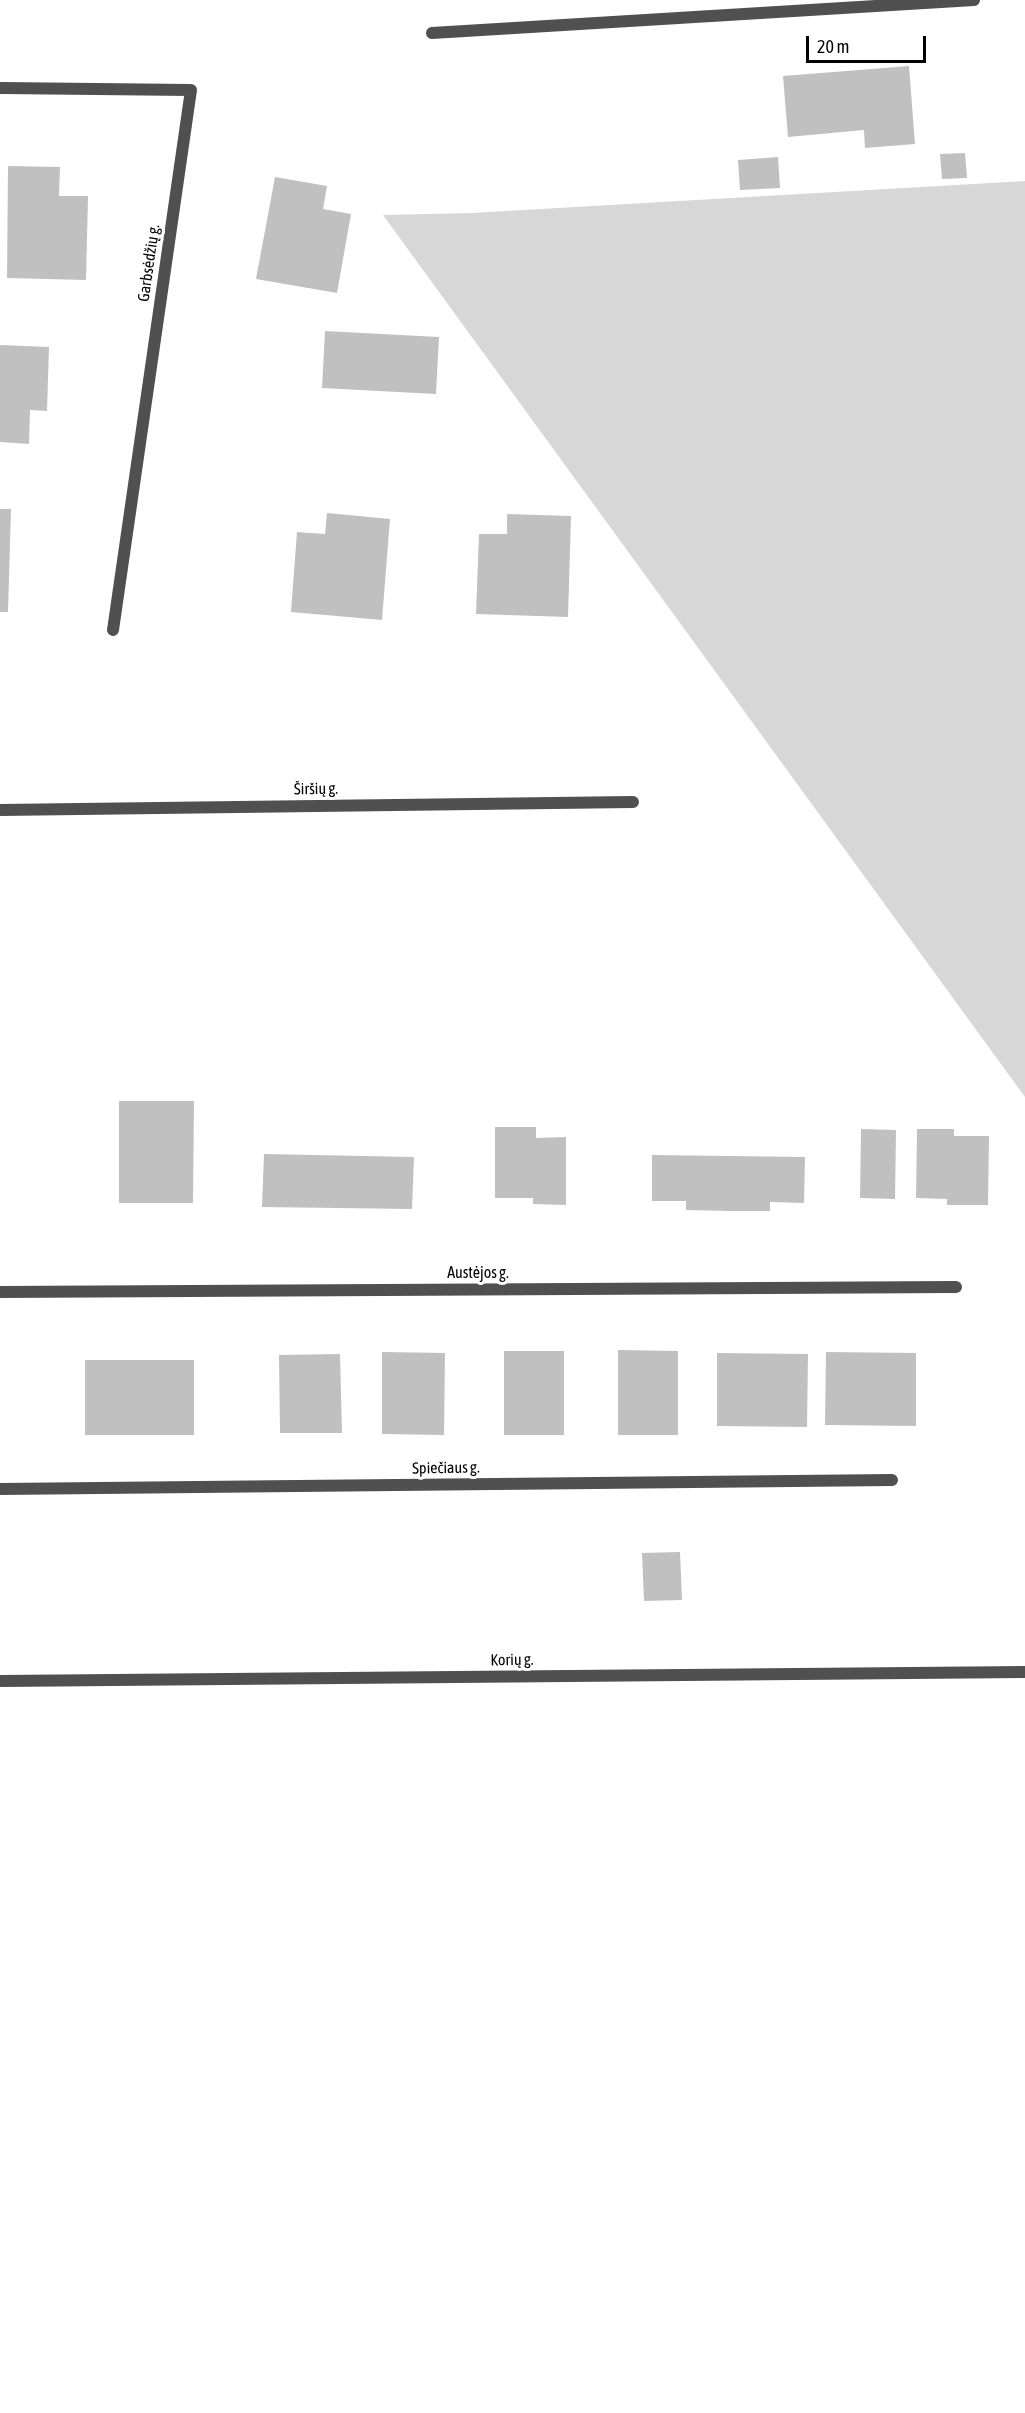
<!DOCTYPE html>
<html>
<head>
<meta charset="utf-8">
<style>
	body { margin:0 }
	#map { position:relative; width:1025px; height:2413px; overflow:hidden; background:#fff; font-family:"Asap Condensed",sans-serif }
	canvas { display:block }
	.scale { position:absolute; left:806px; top:36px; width:120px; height:27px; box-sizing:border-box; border:3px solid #000; border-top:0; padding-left:8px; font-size:18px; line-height:21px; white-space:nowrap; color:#000; -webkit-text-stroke:4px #fff; paint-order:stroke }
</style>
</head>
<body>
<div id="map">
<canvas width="1025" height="2413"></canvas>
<div class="scale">20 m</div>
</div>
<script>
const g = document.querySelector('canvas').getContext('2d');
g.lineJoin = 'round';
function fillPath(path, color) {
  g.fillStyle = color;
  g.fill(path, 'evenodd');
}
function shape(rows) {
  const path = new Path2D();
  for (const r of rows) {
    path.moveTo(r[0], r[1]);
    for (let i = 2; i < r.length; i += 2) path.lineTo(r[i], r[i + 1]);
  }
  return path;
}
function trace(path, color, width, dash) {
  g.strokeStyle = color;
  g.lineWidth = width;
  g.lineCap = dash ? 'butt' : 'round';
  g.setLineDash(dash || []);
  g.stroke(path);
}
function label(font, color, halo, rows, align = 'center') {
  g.font = font + ' "Asap Condensed",sans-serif';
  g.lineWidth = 6;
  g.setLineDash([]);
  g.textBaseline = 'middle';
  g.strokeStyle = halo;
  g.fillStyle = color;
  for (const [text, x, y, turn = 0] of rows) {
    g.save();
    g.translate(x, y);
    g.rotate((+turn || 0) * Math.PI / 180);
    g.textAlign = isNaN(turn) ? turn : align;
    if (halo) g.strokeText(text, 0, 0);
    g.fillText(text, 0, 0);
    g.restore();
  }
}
fillPath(shape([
	[1025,181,1025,1097,383,215,472,213]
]), '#d7d7d7');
fillPath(shape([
	[909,66,915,144,865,148,864,130,788,137,783,76],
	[965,153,967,178,942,179,940,154],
	[778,157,780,188,740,190,738,160],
	[8,166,60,167,59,196,88,196,86,280,7,278],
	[275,177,327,186,323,209,351,214,337,293,256,279],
	[325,331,439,337,436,394,322,388],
	[0,345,49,347,47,411,30,410,29,444,0,442],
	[0,509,11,509,8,612,0,612],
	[327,513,390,519,382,620,291,612,297,532,325,534],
	[507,514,571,516,568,617,476,614,479,534,507,534],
	[119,1101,194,1101,193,1203,119,1203],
	[495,1127,536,1127,536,1138,566,1137,566,1205,533,1204,533,1198,495,1198],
	[861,1129,896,1130,895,1199,860,1198],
	[917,1129,954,1129,954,1136,989,1136,988,1205,947,1205,947,1199,916,1198],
	[264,1154,414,1157,412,1209,262,1207],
	[652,1155,805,1157,804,1203,770,1202,770,1211,728,1211,686,1210,686,1201,652,1201],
	[618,1350,678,1351,678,1435,618,1435],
	[504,1351,564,1351,564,1435,504,1435],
	[382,1352,445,1353,444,1435,382,1434],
	[826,1352,916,1353,916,1426,825,1425],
	[717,1353,808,1354,807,1427,717,1426],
	[340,1354,342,1433,280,1433,279,1355],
	[85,1360,194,1360,194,1435,85,1435],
	[680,1552,682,1600,644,1601,642,1553]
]), '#c0c0c0');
trace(shape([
	[432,33,974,0],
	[0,88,191,90,113,630],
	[0,810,633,802],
	[0,1292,956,1287],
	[0,1489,892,1480],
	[0,1681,1025,1672]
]), '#505050', 12);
label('16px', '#000', '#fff', [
	["Garbsėdžių g.",149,263,-82],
	["Širšių g.",316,789,-1],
	["Austėjos g.",478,1273],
	["Spiečiaus g.",446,1468,-1],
	["Korių g.",512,1660,-1]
]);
</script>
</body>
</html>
